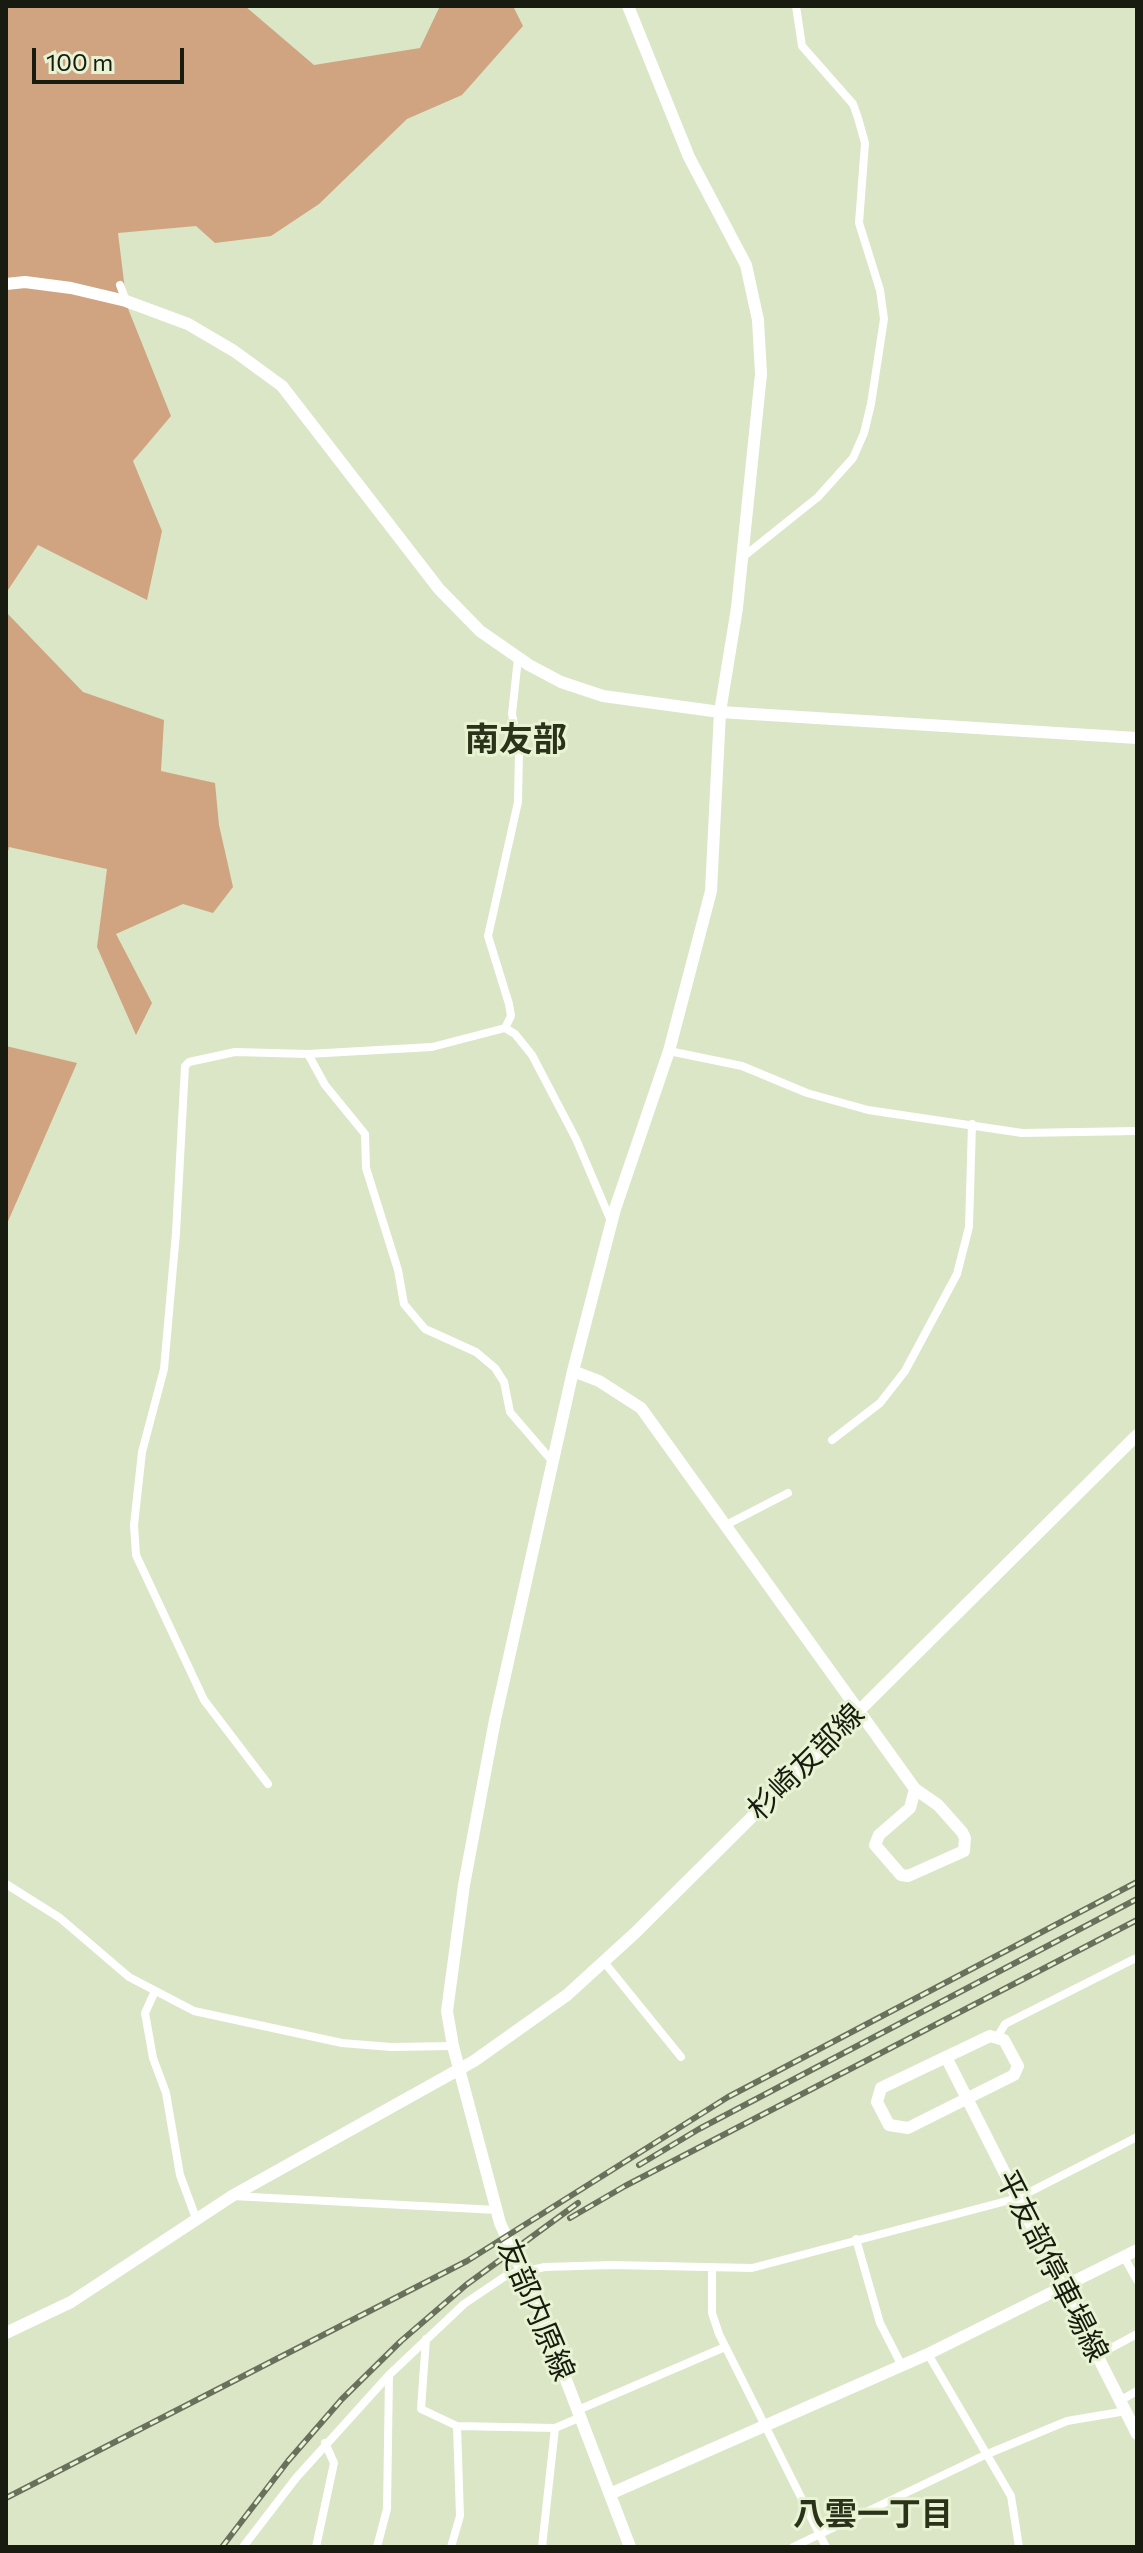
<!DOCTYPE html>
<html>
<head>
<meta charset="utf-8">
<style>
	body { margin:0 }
	#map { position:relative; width:1143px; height:2553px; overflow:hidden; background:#dae6c6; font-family:Commissioner,sans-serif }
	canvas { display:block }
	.frame { position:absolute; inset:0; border:8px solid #181c10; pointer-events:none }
	.scale { position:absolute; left:32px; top:48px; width:152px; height:36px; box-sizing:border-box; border:4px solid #181c10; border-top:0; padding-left:10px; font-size:24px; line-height:28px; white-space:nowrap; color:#181c10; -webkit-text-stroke:6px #e7f3d3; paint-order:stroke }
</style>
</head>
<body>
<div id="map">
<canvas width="1143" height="2553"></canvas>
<div class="frame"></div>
<div class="scale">100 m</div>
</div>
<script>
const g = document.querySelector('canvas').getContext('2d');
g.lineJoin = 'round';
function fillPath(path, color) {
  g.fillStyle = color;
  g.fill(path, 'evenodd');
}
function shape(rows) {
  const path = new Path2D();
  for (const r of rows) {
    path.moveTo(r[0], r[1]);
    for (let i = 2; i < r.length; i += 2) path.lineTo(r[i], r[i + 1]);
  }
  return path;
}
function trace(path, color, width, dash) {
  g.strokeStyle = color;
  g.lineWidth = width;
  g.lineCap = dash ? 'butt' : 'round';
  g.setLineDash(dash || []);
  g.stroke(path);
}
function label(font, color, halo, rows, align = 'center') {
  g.font = font + ' Commissioner,"Noto Sans JP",sans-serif';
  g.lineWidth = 6;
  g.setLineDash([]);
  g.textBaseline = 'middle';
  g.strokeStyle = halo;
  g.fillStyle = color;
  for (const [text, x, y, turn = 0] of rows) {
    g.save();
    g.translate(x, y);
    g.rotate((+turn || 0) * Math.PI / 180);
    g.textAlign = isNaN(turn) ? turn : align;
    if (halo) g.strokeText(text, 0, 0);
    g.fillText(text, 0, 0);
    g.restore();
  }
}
fillPath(shape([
	[6,6,245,6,314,65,420,48,440,6,513,6,523,26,462,95,407,119,319,204,271,236,215,243,196,226,118,233,127,306,171,416,133,461,162,531,147,600,38,545,6,593],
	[6,612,83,692,164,720,161,771,215,783,219,825,233,887,213,913,183,904,116,934,152,1003,136,1035,97,947,107,869,9,847,6,860],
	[6,1046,77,1063,6,1226]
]), '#d0a480');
trace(shape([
	[120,285,126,301],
	[743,557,818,497,853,458,864,433,871,404,884,319,880,290,859,223,865,143,858,118,853,104,802,46,796,6],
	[505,1028,511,1016,509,1004,488,936,518,802,519,751,512,714,518,658],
	[669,1051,742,1066,807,1093,868,1110,1022,1133,1137,1131],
	[308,1054,325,1085,365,1134,366,1168,398,1270,404,1304,425,1329,476,1352,495,1368,504,1382,510,1412,553,1462],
	[832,1440,880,1403,905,1371,957,1274,969,1227,972,1124],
	[726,1525,788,1493],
	[268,1784,204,1700,136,1555,134,1525,142,1452,164,1369,176,1233,185,1066,189,1062,235,1052,308,1054,432,1047,505,1028,515,1034,532,1055,576,1139,611,1221],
	[6,1884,60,1918,129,1977,194,2011,342,2043,391,2047,453,2046],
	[604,1962,681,2057],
	[155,1991,145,2013,153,2058,166,2093,180,2175,197,2221],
	[998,2036,1005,2024,1134,1959],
	[233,2196,497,2210],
	[856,2239,880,2323,902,2366],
	[1124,2257,1137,2280],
	[712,2267,712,2313,719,2334,826,2547],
	[426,2339,421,2409,457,2426,555,2428],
	[928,2354,1011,2496,1019,2547],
	[1098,2355,1137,2334],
	[1121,2400,1137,2391],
	[578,2410,725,2347],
	[243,2547,296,2478,389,2375,464,2304,507,2275,545,2267,612,2265,752,2268,1018,2198,1137,2137],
	[316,2547,334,2463,325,2443],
	[377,2547,387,2509,389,2376],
	[451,2547,460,2516,457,2426],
	[542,2547,555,2428,581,2417],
	[793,2547,985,2455,1067,2421,1126,2411]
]), '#fff', 8);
trace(shape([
	[628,6,689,157,746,265,758,320,761,374,737,608,720,712,711,891,669,1051,615,1209,573,1371,495,1720,464,1885,447,2011,453,2046,500,2223,535,2299,630,2547],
	[6,284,25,282,71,288,126,301,188,324,234,351,282,386,439,589,480,631,529,665,561,682,603,696,720,712,1137,738],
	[573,1371,599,1381,641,1408,915,1789,938,1805,962,1832,965,1838,964,1851,908,1876,901,1875,875,1845,879,1835,910,1808,915,1789],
	[990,2036,1004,2040,1018,2066,1014,2075,908,2128,889,2125,877,2102,881,2088,990,2036],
	[947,2059,1137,2434],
	[6,2333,71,2302,232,2196,474,2061,567,1995,635,1933,1137,1435],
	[612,2493,928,2354,1137,2250]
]), '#fff', 12);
const rail = shape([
	[639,2165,699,2129,1137,1899],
	[570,2218,625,2186,1137,1920],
	[6,2498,467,2261,728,2097,1137,1882],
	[222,2547,288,2461,342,2399,401,2341,466,2285,578,2203]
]);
trace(rail, '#69705c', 6);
trace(rail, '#e7f3d3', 3, [9]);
label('30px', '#181c10', '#e7f3d3', [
	["杉崎友部線",806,1762,-45],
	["平友部停車場線",1052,2266,63],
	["友部内原線",536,2310,67]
]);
label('bold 32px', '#2a3219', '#e7f3d3', [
	["八雲一丁目",873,2514]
]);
label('bold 34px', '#2a3219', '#e7f3d3', [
	["南友部",516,740]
]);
</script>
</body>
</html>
